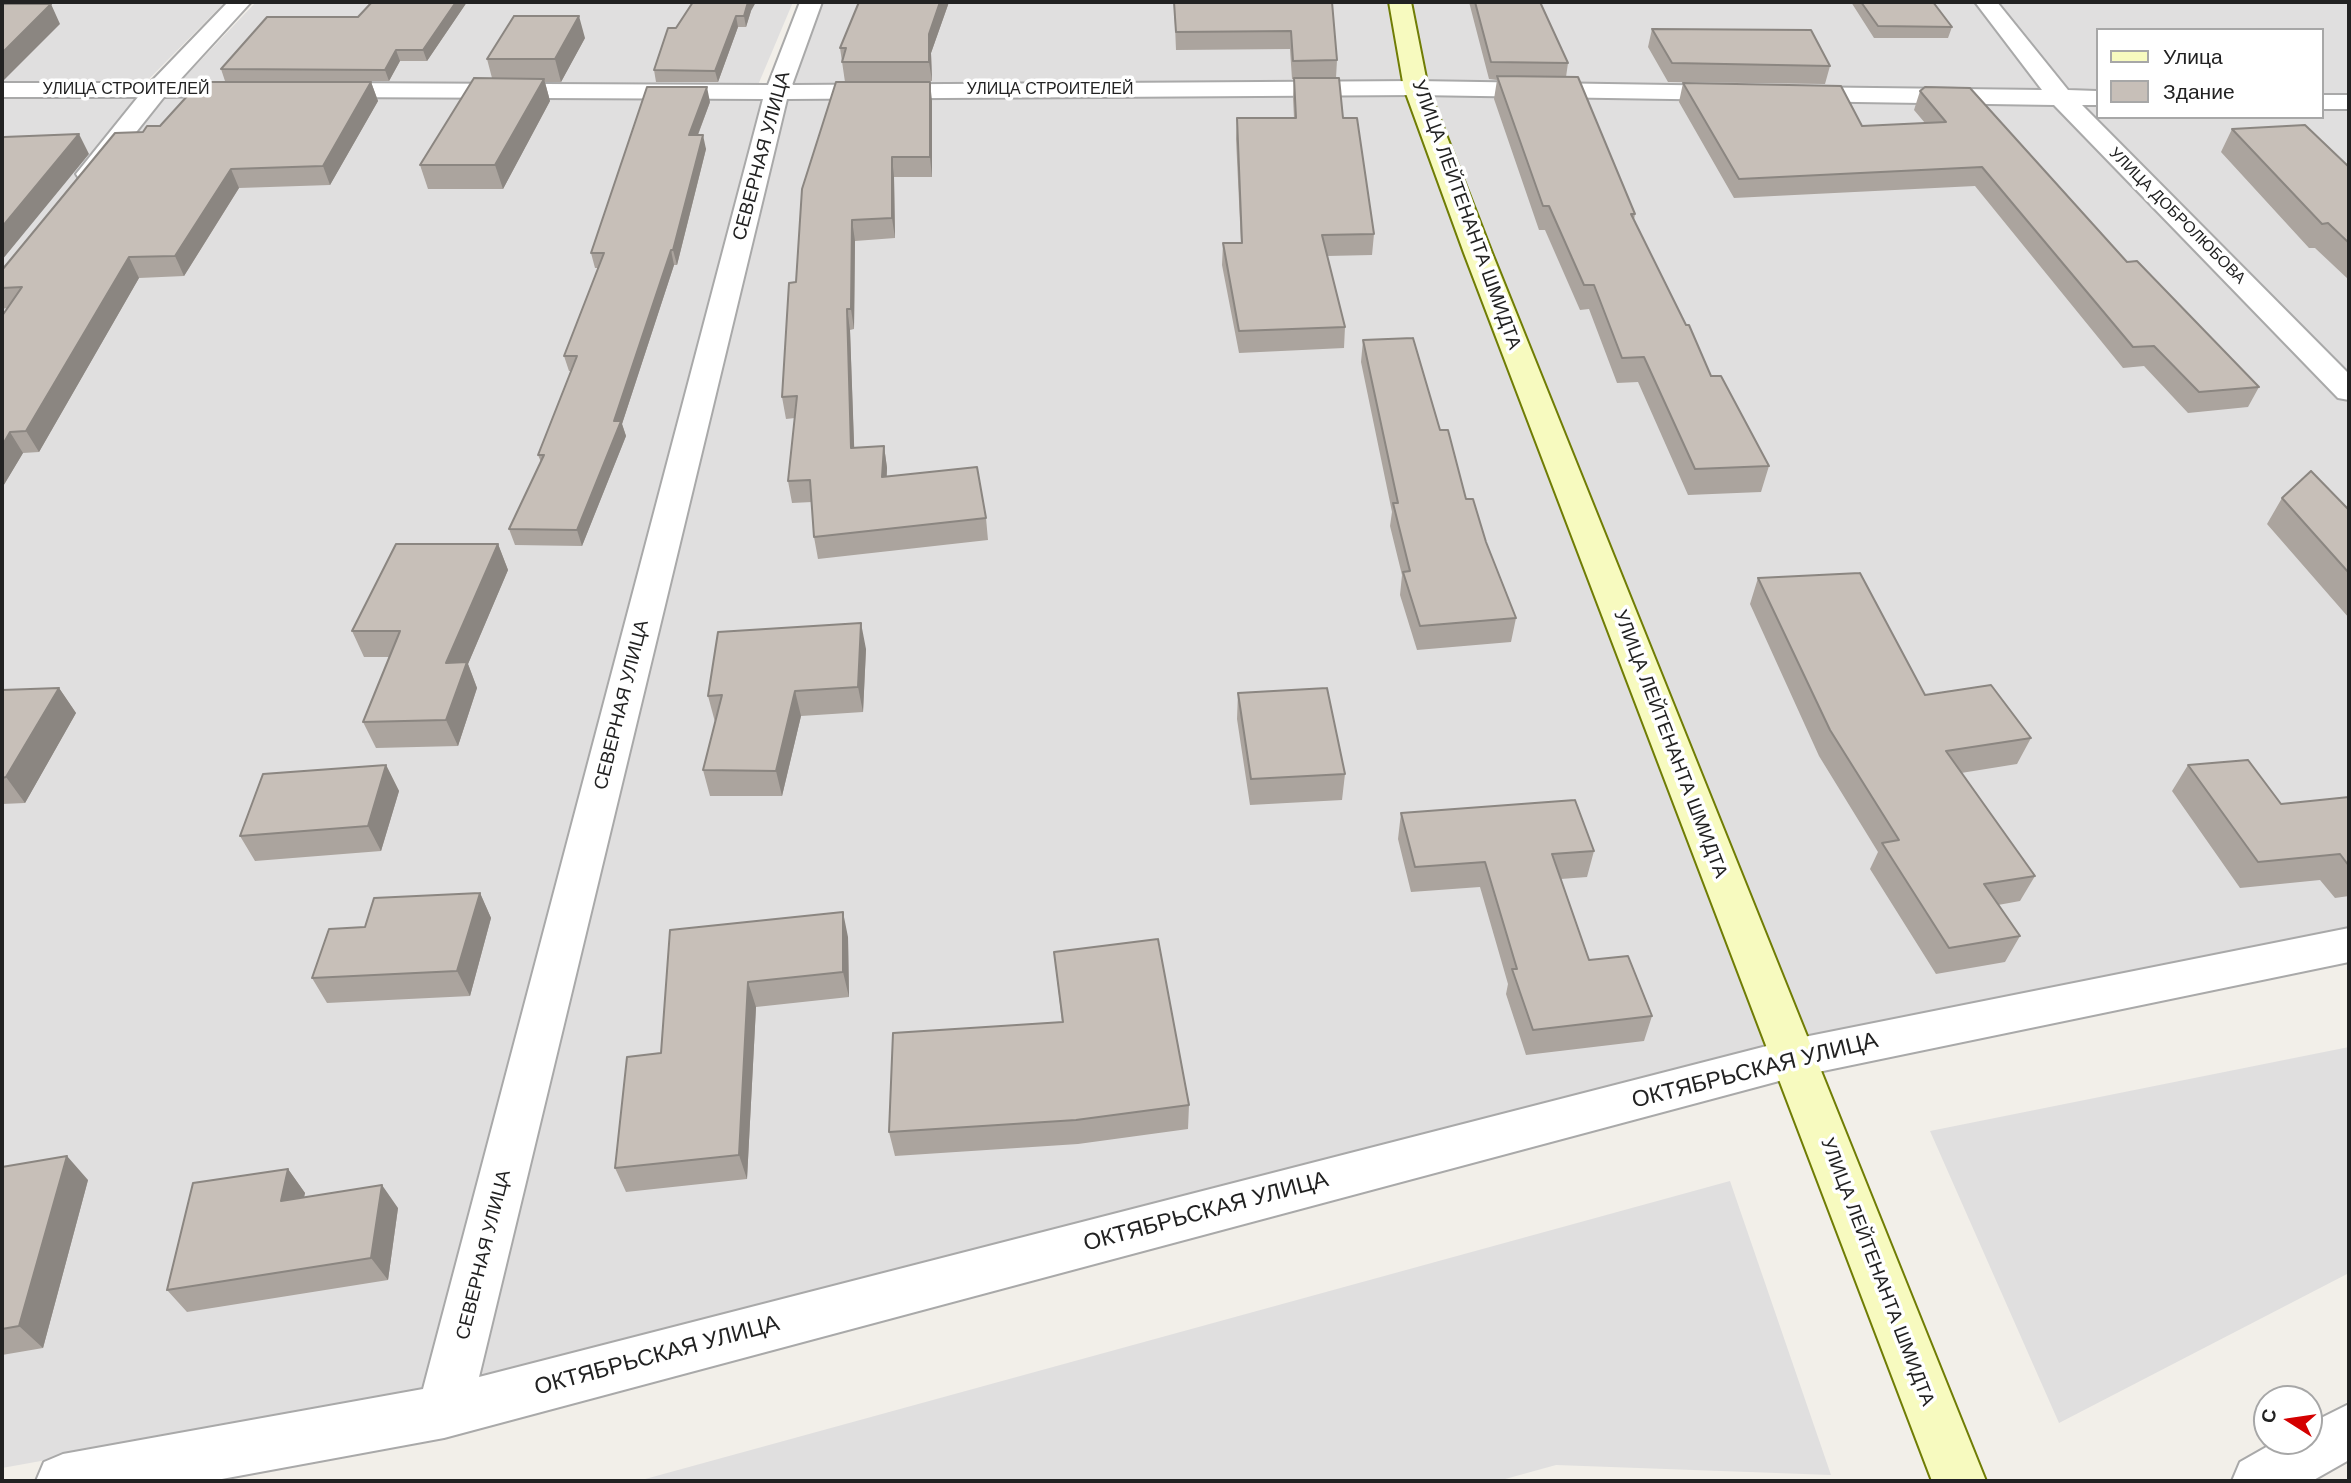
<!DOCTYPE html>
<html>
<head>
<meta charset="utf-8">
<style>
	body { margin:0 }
	#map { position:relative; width:2351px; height:1483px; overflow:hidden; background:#f2efe9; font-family:Arial,sans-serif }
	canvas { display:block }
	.frame { position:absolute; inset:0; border:4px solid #222; pointer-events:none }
	.legend { position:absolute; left:2096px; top:28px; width:228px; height:91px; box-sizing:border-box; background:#fff; border:2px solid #a7a7a7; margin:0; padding:9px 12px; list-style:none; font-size:21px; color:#222 }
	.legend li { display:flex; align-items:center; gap:14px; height:35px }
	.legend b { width:35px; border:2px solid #a7a7a7 }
	.north { position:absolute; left:2253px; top:1385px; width:70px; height:70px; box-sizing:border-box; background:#fff; border:2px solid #a7a7a7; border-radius:50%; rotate:282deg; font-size:19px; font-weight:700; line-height:28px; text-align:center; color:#222 }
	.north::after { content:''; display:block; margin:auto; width:24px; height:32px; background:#d40000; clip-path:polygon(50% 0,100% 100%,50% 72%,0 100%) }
</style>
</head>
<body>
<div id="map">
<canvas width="2351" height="1483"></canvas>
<div class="frame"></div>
<ul class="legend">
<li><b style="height:9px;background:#f7fabf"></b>Улица</li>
<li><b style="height:19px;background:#c7bfb8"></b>Здание</li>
</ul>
<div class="north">С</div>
</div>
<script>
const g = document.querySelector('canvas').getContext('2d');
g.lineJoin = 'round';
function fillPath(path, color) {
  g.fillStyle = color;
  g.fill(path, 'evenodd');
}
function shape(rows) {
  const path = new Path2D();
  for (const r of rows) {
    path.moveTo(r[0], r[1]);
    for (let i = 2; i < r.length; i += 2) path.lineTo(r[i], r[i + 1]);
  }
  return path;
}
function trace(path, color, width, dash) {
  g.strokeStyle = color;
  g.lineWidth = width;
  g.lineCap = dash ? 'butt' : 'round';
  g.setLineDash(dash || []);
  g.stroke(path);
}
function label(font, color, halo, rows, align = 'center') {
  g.font = font + ' Arial,sans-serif';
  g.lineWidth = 7;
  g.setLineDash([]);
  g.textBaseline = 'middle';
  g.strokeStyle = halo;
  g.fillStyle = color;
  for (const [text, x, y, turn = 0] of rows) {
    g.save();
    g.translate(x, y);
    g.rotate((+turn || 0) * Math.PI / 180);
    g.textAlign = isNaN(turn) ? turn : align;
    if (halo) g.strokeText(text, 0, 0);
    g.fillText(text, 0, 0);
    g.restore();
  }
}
fillPath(shape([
	[2,2,225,2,146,82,2,83],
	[256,2,793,2,758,85,180,82],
	[823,2,1397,2,1410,85,789,87],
	[1408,2,1981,2,2055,96,1422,85],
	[1995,2,2349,2,2349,99,2321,98,2321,30,2097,30,2097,95,2068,95],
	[1430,92,2055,102,2349,404,2349,931,1801,1044],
	[2,93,148,93,2,272],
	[1405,93,1766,1047,471,1384,787,95],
	[168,95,764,98,424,1392,2,1468,2,301],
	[2078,103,2097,103,2097,117,2321,117,2321,106,2349,107,2349,376],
	[2349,1047,2349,1273,2059,1423,1930,1131],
	[1730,1181,1831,1475,1556,1465,1498,1481,638,1481]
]), '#e0dfdf');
const street = shape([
	[228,2,251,2,177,83,244,83,253,85,256,90,253,95,164,97,98,180,89,182,80,180,76,174,138,97,2,97,2,83,150,83,228,2],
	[800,2,822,2,792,85,1416,81,1735,86,1744,88,1747,93,1744,98,1735,100,1416,95,787,99,479,1377,1794,1039,2349,928,2349,962,1794,1077,444,1438,211,1481,36,1481,44,1462,63,1454,423,1389,763,99,321,97,312,95,309,90,312,85,321,83,768,85,800,2],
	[1975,2,1997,2,2068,90,2097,91,2097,105,2082,105,2349,374,2349,400,2338,398,2054,105,1791,101,1782,99,1779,94,1782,89,1791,87,2042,90,1975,2],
	[2321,95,2349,95,2349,109,2321,109,2321,95],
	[2349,1404,2349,1460,2312,1481,2232,1481,2240,1462,2277,1441,2309,1441,2309,1424,2349,1404]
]);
const secondary = shape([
	[1389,2,1411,2,1428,88,1492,253,1986,1481,1932,1481,1464,253,1404,88,1389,2]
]);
trace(street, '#a9a9a9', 4);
trace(secondary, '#707d05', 4);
fillPath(street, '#fff');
fillPath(secondary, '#f7fabf');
fillPath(shape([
	[372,2,467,2,427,61,400,61,389,81,225,81,221,69,358,17],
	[859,2,949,2,931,53,932,81,845,82,840,48],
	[1174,2,1332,2,1337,60,1336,78,1343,118,1374,234,1372,255,1327,256,1345,327,1344,348,1239,353,1222,265,1223,243,1241,243,1236,139,1237,118,1294,118,1293,98,1294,79,1292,79,1290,49,1176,50],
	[1469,2,1540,2,1568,63,1566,77,1635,214,1634,220,1686,325,1711,376,1769,466,1761,492,1688,495,1638,382,1617,383,1589,309,1580,310,1545,230,1539,230,1494,99,1497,80,1489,79],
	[1851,2,1933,2,1952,27,1948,38,1874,38],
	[751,11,746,27,738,27,718,82,656,82,654,70,676,28],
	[1652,29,1830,66,1825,84,1668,82,1648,47],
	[585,38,561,82,545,82,550,101,503,189,428,189,420,165,492,78,487,59],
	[371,82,378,101,330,185,239,188,184,276,139,278,39,452,23,453,2,488,2,316,7,308,2,309,2,270,143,132,160,126],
	[1683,83,1862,126,1925,123,1914,110,1920,91,2127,262,2259,387,2248,407,2188,413,2144,366,2123,368,1975,186,1734,198,1679,102],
	[932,101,932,177,894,177,895,238,855,241,854,329,850,330,854,448,884,446,887,468,886,477,986,518,988,540,818,559,814,537,812,502,792,503,788,481,795,418,786,419,782,397,796,282],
	[710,102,698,135,706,149,677,265,674,265,622,424,626,436,582,546,515,545,509,529,541,462,538,455,571,371,569,371,564,356,598,268,595,268,591,253],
	[2232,129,2349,167,2349,280,2315,248,2309,248,2221,152],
	[1363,340,1440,430,1466,499,1486,542,1516,618,1511,642,1417,650,1400,595,1402,575,1390,526,1392,512,1361,362],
	[2282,498,2349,510,2349,618,2267,524],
	[498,544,508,570,468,664,477,688,458,746,376,748,363,722,389,657,364,657,352,631],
	[1758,578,1925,695,2031,738,2017,764,1961,773,2035,876,2020,901,1998,905,2020,936,2005,962,1936,974,1870,869,1878,852,1819,756,1750,604],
	[866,649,863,712,801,716,782,796,710,796,703,770,715,722,708,696],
	[59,688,76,713,25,803,2,804,2,690],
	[1238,693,1345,774,1342,800,1250,805,1237,719],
	[386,765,399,791,381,851,255,861,240,836],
	[2188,765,2281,804,2349,797,2349,896,2335,898,2320,880,2240,888,2172,791],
	[1401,813,1594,851,1587,877,1561,879,1589,960,1652,1016,1644,1041,1526,1055,1506,994,1508,984,1480,887,1411,892,1398,839],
	[480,893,491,918,470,996,327,1003,312,978,365,927],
	[670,930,848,937,849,997,756,1007,747,1179,626,1192,615,1168,661,1053],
	[1054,952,1189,1105,1188,1129,1078,1144,895,1156,889,1132,1062,1022],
	[2,1167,88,1180,43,1348,2,1355],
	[288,1169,305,1193,304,1197,398,1208,388,1280,187,1312,167,1290]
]), '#aba49e');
fillPath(shape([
	[456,2,467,2,427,61,423,50],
	[748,2,756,2,751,11,746,27,744,16],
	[940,2,949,2,931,53,932,81,929,62,929,34],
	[51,4,60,24,4,80,2,81,2,53],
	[579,16,585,38,561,82,555,59],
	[736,16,738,27,718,82,715,71],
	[396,50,400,61,389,81,385,70],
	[544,79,550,101,503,189,495,165],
	[371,82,378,101,330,185,323,166],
	[930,82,932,101,932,177,930,157],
	[707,87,710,102,692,150,689,135],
	[79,134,89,154,2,260,2,227],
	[703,135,706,149,677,265,673,250],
	[892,157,894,177,895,238,892,218],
	[231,169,239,188,184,276,175,256],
	[852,220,855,241,854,329,851,309],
	[671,250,674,265,622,424,626,436,582,546,577,530],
	[129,257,139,278,39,452,26,431],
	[847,309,850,330,855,470,851,448],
	[10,432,23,453,2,488,2,446],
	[884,446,887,468,886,499,882,477],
	[498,544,508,570,468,664,477,688,458,746,446,720,446,663],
	[861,623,866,649,863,712,858,687],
	[59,688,76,713,25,803,6,777],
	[795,691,801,716,782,796,776,771],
	[386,765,399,791,381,851,368,826],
	[480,893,491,918,470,996,457,971],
	[843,912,848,937,849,997,843,972],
	[748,982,756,1007,747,1179,739,1155],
	[67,1156,88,1180,43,1348,19,1326],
	[288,1169,305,1193,298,1224,281,1201],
	[382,1185,398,1208,388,1280,371,1258]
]), '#8b8681');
const building = shape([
	[372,2,456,2,423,50,396,50,385,70,221,69,267,17,358,17,372,2],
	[693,2,748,2,744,16,736,16,715,71,654,70,668,28,676,28,693,2],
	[859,2,940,2,929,34,929,62,842,62,846,48,840,48,859,2],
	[1174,2,1332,2,1337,60,1293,61,1291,31,1176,32,1174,2],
	[1475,2,1540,2,1568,63,1491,62,1475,2],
	[1861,2,1933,2,1952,27,1878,26,1861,2],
	[2,4,51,4,2,53,2,4],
	[514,16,579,16,555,59,487,59,514,16],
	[1652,29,1811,30,1830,66,1672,63,1652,29],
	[1497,76,1578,77,1635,214,1631,214,1686,325,1689,325,1711,376,1721,376,1769,466,1695,469,1644,357,1622,358,1594,285,1584,285,1549,206,1543,206,1497,76],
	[474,78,544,79,495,165,420,165,474,78],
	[1294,78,1339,78,1343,118,1357,118,1374,234,1322,235,1345,327,1239,331,1223,243,1242,243,1237,118,1296,118,1294,78],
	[200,82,371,82,323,166,231,169,175,256,129,257,26,431,10,432,2,446,2,316,22,287,2,288,2,270,115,133,143,132,147,126,160,126,200,82],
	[836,82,930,82,930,157,892,157,892,218,852,220,851,309,847,309,851,448,884,446,882,477,977,467,986,518,814,537,810,480,788,481,797,396,782,397,789,283,796,282,802,189,836,82],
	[1683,83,1841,86,1862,126,1946,122,1920,91,1925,87,1970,88,2127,262,2137,261,2259,387,2199,392,2154,346,2133,347,1982,167,1739,179,1683,83],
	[647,87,707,87,689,135,703,135,673,250,671,250,614,421,621,421,577,530,509,529,544,455,538,455,577,356,564,356,604,253,591,253,647,87],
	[2305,125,2349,167,2349,243,2328,223,2322,224,2232,129,2305,125],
	[79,134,2,227,2,139,4,137,79,134],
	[1413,338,1440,430,1448,430,1466,499,1473,499,1486,542,1516,618,1420,626,1403,572,1410,571,1393,503,1398,503,1363,340,1413,338],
	[2311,471,2349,510,2349,573,2282,498,2311,471],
	[396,544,498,544,446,663,467,662,446,720,363,722,400,631,352,631,396,544],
	[1860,573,1925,695,1991,685,2031,738,1946,751,2035,876,1984,884,2020,936,1949,948,1882,843,1899,840,1830,730,1758,578,1860,573],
	[861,623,858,687,795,691,776,771,703,770,722,695,708,696,718,632,861,623],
	[59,688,6,777,2,778,2,690,59,688],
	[1327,688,1345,774,1251,779,1238,693,1327,688],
	[2248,760,2281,804,2349,797,2349,866,2340,854,2258,862,2188,765,2248,760],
	[386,765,368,826,240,836,263,774,386,765],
	[1575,800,1594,851,1552,854,1589,960,1628,956,1652,1016,1533,1030,1512,969,1517,969,1485,862,1415,867,1401,813,1575,800],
	[480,893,457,971,312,978,329,929,365,927,374,898,480,893],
	[843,912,843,972,748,982,739,1155,615,1168,627,1057,661,1053,670,930,843,912],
	[1158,939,1189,1105,1076,1120,889,1132,893,1033,1063,1022,1054,952,1158,939],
	[67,1156,19,1326,2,1329,2,1167,67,1156],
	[288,1169,281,1201,382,1185,371,1258,167,1290,193,1183,288,1169]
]);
fillPath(building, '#c7bfb8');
trace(building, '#8b8681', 2);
label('16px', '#222', '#fff', [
	["УЛИЦА СТРОИТЕЛЕЙ",126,90],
	["УЛИЦА СТРОИТЕЛЕЙ",1050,90],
	["УЛИЦА ДОБРОЛЮБОВА",2177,216,45]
]);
label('19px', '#222', '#fff', [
	["СЕВЕРНАЯ УЛИЦА",762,156,-75],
	["УЛИЦА ЛЕЙТЕНАНТА ШМИДТА",1466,215,70],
	["СЕВЕРНАЯ УЛИЦА",622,705,-76],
	["УЛИЦА ЛЕЙТЕНАНТА ШМИДТА",1670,744,69],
	["СЕВЕРНАЯ УЛИЦА",484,1255,-76],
	["УЛИЦА ЛЕЙТЕНАНТА ШМИДТА",1877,1272,69]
]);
label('23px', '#222', '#fff', [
	["ОКТЯБРЬСКАЯ УЛИЦА",1755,1071,-14],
	["ОКТЯБРЬСКАЯ УЛИЦА",1206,1212,-15],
	["ОКТЯБРЬСКАЯ УЛИЦА",657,1356,-15]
]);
</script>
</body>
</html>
